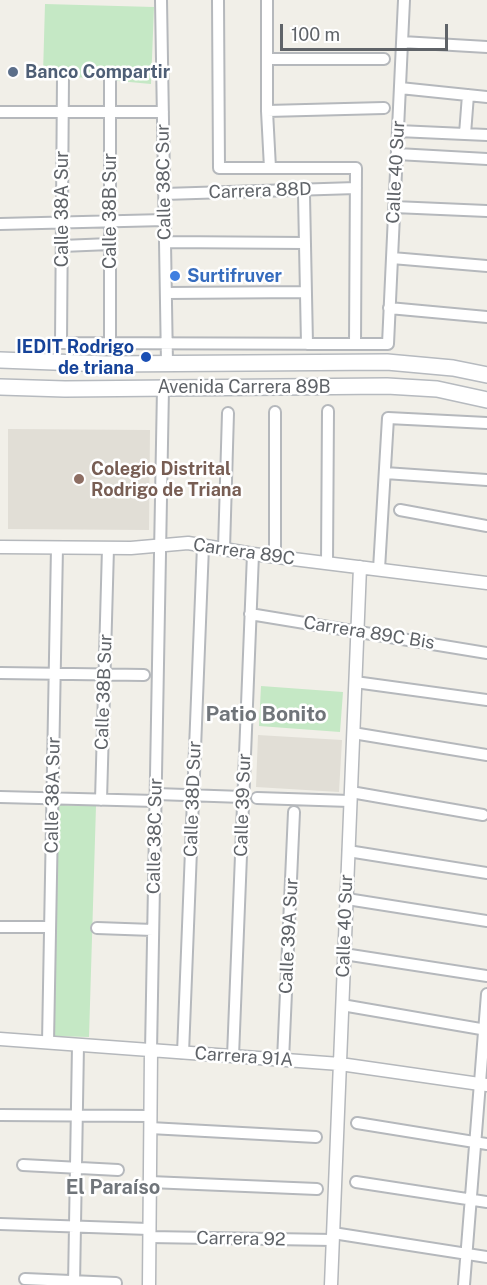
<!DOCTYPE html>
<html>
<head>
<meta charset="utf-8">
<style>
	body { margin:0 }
	#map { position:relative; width:487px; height:1285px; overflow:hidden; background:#f1efe8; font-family:"Public Sans",sans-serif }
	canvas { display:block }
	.scale { position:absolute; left:280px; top:24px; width:168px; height:27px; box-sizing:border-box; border:3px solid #5f6368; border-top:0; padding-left:8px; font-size:18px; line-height:21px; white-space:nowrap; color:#5f6368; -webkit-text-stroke:4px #fff; paint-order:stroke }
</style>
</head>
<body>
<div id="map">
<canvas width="487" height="1285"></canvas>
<div class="scale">100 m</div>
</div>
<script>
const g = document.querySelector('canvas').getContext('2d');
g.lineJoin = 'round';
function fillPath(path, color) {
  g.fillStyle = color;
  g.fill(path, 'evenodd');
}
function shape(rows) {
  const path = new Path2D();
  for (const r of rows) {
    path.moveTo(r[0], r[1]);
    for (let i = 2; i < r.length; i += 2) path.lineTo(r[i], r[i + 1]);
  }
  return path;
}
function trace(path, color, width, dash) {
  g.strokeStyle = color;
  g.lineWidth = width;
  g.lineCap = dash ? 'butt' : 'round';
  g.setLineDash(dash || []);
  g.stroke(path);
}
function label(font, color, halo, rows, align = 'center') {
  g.font = font + ' "Public Sans",sans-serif';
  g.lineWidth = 5;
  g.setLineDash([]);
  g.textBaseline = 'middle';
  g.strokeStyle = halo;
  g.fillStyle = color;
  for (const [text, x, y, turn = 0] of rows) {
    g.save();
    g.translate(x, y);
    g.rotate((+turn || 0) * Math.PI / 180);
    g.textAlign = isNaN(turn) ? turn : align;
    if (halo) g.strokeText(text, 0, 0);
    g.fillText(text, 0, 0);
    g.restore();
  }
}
fillPath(shape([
	[8,429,150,430,149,530,8,529],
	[258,735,342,740,339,792,256,787]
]), '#e1ded6');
fillPath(shape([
	[45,4,154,7,151,84,43,74],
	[261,686,343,692,340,732,259,726],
	[59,805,96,806,89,1037,52,1036]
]), '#c5e8c5');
const minor = shape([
	[161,0,167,363],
	[218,0,219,168,356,168,355,344],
	[267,0,267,111,270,168],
	[402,42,487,47],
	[267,59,384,59],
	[63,76,61,343,388,344,404,0],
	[400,88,487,97],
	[267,111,384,108],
	[0,112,163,112],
	[398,131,487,135],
	[465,134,468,95],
	[397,154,487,159],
	[164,194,356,188],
	[304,195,307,344],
	[394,207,487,211],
	[0,224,165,220],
	[165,242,305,243],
	[62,246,110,244],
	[392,258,487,266],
	[166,293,306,292],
	[389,308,487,317],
	[110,343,110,80],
	[385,473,487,480],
	[400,510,487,526],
	[224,549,228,413],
	[275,557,275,412],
	[327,563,328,411],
	[379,569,388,418,487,423],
	[250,614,487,653],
	[0,673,144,675],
	[355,682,487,700],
	[353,733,487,755],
	[351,792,483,815],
	[156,794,243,797],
	[0,797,156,801],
	[257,798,350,801],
	[101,800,108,548],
	[348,851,487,873],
	[347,899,487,921],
	[0,927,50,927],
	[97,928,153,930],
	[344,954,487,976],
	[342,1005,487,1030],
	[48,1042,57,547],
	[151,1051,163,388],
	[183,1053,203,546],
	[233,1056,253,554],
	[283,1060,294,812],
	[0,1115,150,1116],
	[357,1123,487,1144],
	[150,1128,316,1137],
	[23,1165,118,1170],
	[150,1182,317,1189],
	[356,1182,487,1202],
	[0,1224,149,1229],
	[333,1233,487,1257],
	[149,1237,333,1240],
	[25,1279,116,1283],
	[74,1285,78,1045],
	[464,1285,487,994]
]);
const tertiary = shape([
	[0,547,131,548,188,543,253,554,487,583],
	[0,1039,340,1064,487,1085],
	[149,1285,151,1051],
	[331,1285,360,567]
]);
const secondary = shape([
	[0,360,107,364,387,362,453,368,487,375],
	[0,387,65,389,387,386,437,389,487,400]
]);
trace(minor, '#b5b8bc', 14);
trace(tertiary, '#b5b8bc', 15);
trace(secondary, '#b6babf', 18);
trace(minor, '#fff', 10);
trace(tertiary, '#fff', 12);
trace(secondary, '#fff', 15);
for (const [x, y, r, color] of [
	[13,72,6,"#5c6f8a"],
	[175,276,6,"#3f7fe0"],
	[146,357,6,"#1a4fb4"],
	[79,479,6,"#8d6e63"]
]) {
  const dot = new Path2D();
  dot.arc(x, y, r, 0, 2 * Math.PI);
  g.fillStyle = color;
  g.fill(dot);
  trace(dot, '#fff', 2);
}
label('bold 18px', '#4e5e75', '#fff', [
	["Banco Compartir",25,72]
], 'left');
label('18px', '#5f6368', '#fff', [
	["Calle 40 Sur",396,172,-87],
	["Calle 38C Sur",164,182,-91],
	["Carrera 88D",260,191,-2],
	["Calle 38A Sur",62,209,-90],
	["Calle 38B Sur",110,211,-90],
	["Avenida Carrera 89B",244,387],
	["Carrera 89C",244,552,8],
	["Carrera 89C Bis",369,633,9],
	["Calle 38B Sur",104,692,-88],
	["Calle 38A Sur",53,795,-89],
	["Calle 38D Sur",193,799,-88],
	["Calle 39 Sur",243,805,-88],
	["Calle 38C Sur",155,836,-89],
	["Calle 40 Sur",345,926,-88],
	["Calle 39A Sur",289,936,-87],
	["Carrera 91A",244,1057,4],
	["Carrera 92",241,1239,1]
]);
label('bold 18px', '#366cbe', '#fff', [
	["Surtifruver",187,276]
], 'left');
label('bold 18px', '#164399', '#fff', [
	["IEDIT Rodrigo",134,347],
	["de triana",134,368]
], 'right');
label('bold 18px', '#785e54', '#fff', [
	["Colegio Distrital",91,469],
	["Rodrigo de Triana",91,490]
], 'left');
label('bold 20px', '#70757a', '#fff', [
	["El Paraíso",113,1188]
]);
label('bold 21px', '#70757a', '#fff', [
	["Patio Bonito",266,715]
]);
</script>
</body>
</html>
